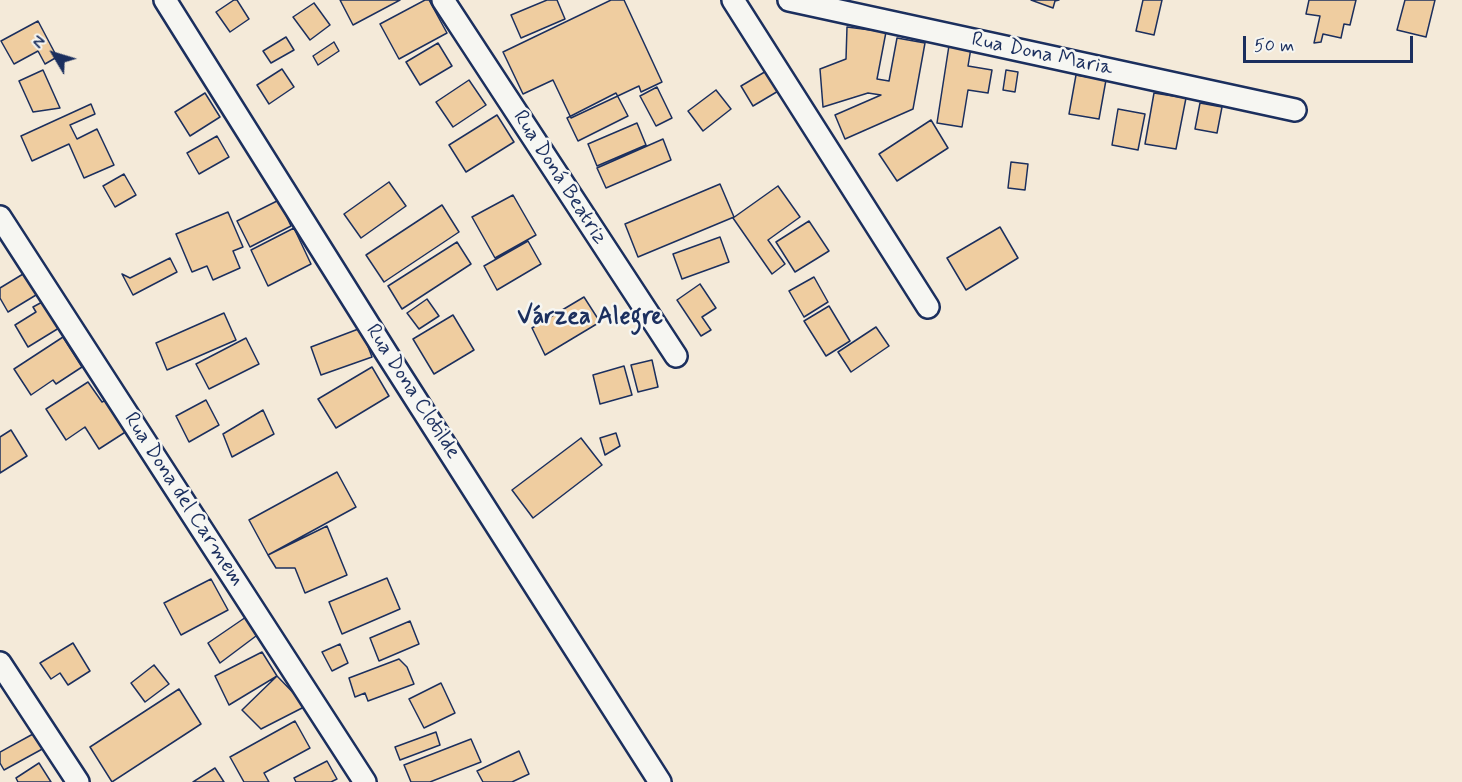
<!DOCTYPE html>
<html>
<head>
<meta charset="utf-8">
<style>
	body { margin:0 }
	#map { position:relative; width:1462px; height:782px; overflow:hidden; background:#f4ead9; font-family:Mynerve,sans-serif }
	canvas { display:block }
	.north { position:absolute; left:24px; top:24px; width:60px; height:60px; -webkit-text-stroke:4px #f6f6f2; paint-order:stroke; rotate:308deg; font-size:16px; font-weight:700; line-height:24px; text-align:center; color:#1b2f5e }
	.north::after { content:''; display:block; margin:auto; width:21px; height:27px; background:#1b2f5e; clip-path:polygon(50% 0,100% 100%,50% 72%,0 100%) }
	.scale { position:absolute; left:1243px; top:36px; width:170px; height:27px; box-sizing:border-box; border:3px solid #1b2f5e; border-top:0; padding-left:8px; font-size:18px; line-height:21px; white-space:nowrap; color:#1b2f5e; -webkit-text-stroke:4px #f6f6f2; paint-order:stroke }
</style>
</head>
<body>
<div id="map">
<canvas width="1462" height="782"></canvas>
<div class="north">N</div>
<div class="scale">50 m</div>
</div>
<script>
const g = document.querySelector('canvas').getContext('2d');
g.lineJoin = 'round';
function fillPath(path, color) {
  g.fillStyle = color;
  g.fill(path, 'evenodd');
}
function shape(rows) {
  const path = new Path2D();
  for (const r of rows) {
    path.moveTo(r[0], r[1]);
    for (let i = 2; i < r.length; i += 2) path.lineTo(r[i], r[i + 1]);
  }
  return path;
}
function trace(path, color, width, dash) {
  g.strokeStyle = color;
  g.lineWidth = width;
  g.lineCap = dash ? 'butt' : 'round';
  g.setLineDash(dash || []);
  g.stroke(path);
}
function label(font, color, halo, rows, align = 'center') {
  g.font = font + ' Mynerve,sans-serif';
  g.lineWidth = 5;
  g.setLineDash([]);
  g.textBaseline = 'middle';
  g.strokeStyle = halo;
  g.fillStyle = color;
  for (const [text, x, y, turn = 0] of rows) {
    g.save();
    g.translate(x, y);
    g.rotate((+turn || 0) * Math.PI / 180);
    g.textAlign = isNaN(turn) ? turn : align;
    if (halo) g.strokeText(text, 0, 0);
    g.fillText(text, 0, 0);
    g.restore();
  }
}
const building = shape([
	[234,0,237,0,249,19,230,32,216,12,234,0],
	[340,0,400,0,353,25,340,0],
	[425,0,429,0,447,33,399,59,380,24,425,0],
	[547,0,557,0,565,19,521,38,511,15,547,0],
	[611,0,624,0,662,82,641,92,639,86,571,118,553,80,523,94,503,52,611,0],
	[1031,0,1059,0,1055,1,1053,8,1031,0],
	[1143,0,1162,0,1154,35,1136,31,1143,0],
	[1309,0,1356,0,1350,25,1344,24,1341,38,1323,34,1321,42,1314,43,1320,16,1306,14,1309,0],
	[1405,0,1435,0,1426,37,1397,30,1405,0],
	[314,3,330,25,310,40,293,17,314,3],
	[38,21,57,57,45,64,38,51,14,64,1,41,38,21],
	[847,27,886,32,877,79,889,81,897,38,925,43,913,109,845,139,835,115,881,95,868,93,823,107,820,69,846,59,847,27],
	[286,37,294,50,271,63,263,51,286,37],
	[950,39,972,42,968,66,992,70,988,93,968,90,962,127,937,123,950,39],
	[334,42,339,51,318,65,313,56,334,42],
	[438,43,452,66,420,85,406,62,438,43],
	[282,69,294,87,269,104,257,85,282,69],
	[43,70,60,108,33,112,19,81,43,70],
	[768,70,780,90,753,106,741,86,768,70],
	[1006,70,1018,72,1015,92,1003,90,1006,70],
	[1076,75,1106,80,1099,119,1069,114,1076,75],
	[469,80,486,105,453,127,436,102,469,80],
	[657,87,672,118,656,126,640,96,657,87],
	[716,90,731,109,703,131,688,111,716,90],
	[205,93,220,117,190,136,175,112,205,93],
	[616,93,628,116,578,141,567,118,616,93],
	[1154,93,1186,98,1176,149,1145,144,1154,93],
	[1200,103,1222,107,1217,133,1195,129,1200,103],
	[91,104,95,114,70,125,77,139,97,129,114,165,84,178,69,144,32,161,21,136,91,104],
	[1118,109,1145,114,1138,150,1112,145,1118,109],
	[497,115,514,142,466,172,449,145,497,115],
	[931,120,948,148,897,181,879,154,931,120],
	[637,123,646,145,597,166,588,144,637,123],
	[217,136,229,157,199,174,187,153,217,136],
	[663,139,671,160,606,188,597,168,663,139],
	[1011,162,1028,164,1025,190,1008,188,1011,162],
	[124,174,136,195,115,207,103,186,124,174],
	[389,182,406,206,361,238,344,214,389,182],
	[720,184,734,217,638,257,625,224,720,184],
	[778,186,800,217,768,240,785,264,772,274,733,218,778,186],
	[513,195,536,235,495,258,472,217,513,195],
	[279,200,291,226,250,247,237,221,279,200],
	[442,205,459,232,384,282,366,255,442,205],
	[228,212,243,247,233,251,240,268,213,280,207,266,192,272,176,234,228,212],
	[809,221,829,251,795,272,776,242,809,221],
	[1000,227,1018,258,966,290,947,258,1000,227],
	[294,228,311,264,268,286,251,250,294,228],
	[720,237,729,262,682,279,673,254,720,237],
	[528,241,541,264,497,290,484,266,528,241],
	[457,242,471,264,402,309,388,286,457,242],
	[170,258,177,272,133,295,122,274,130,278,170,258],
	[28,271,41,292,8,312,0,298,0,288,28,271],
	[814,277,828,302,804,317,789,291,814,277],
	[700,284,716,308,702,317,711,330,701,336,677,300,700,284],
	[584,297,600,322,545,355,532,328,584,297],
	[427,299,439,316,419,329,407,313,427,299],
	[44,301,59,328,28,347,15,325,36,312,33,307,44,301],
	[829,306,850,341,826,356,804,321,829,306],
	[224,313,236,340,167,370,156,343,224,313],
	[453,315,474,350,434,374,413,339,453,315],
	[876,327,889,346,851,372,838,352,876,327],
	[361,328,372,357,321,375,311,347,361,328],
	[63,337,82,367,56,384,53,380,31,395,14,369,63,337],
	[246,338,259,364,209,389,196,364,246,338],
	[652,360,658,387,638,392,631,365,652,360],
	[624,366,632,395,600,404,593,375,624,366],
	[372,367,389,396,336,428,318,399,372,367],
	[88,382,102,402,106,400,127,431,99,449,85,427,66,440,46,409,88,382],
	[206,400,219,425,189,442,176,416,206,400],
	[263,410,274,434,232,457,223,434,263,410],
	[11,430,27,456,0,473,0,437,11,430],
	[616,433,620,446,605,455,600,438,616,433],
	[581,438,602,465,533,518,512,490,581,438],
	[337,472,356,507,268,555,249,520,337,472],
	[327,526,347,575,305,593,295,568,276,568,268,555,327,526],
	[387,578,400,609,342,634,329,602,387,578],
	[211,579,228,610,181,635,164,603,211,579],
	[246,617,260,633,220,663,208,643,246,617],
	[410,621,419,644,379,661,370,638,410,621],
	[73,643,90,671,68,685,60,673,51,679,40,663,73,643],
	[340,644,348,663,332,671,322,652,340,644],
	[262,652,277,676,229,705,215,676,262,652],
	[399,659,407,667,414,684,368,701,365,693,355,697,349,678,399,659],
	[154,665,169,684,145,702,131,683,154,665],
	[277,676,306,706,261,729,242,710,277,676],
	[441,683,455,713,424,728,409,699,441,683],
	[179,689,201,724,112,782,90,747,179,689],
	[295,721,310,748,264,773,269,782,244,782,230,757,295,721],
	[436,732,440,745,400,760,395,747,436,732],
	[33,734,46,747,4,770,0,763,0,752,33,734],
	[471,739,481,762,430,782,411,782,404,765,471,739],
	[519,751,529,774,512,782,483,782,477,771,519,751],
	[327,761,337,779,331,782,296,782,294,778,327,761],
	[39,763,51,782,18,782,16,778,39,763],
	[215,768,224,782,193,782,215,768]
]);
fillPath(building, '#efcda0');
trace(building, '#1b2f5e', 1.5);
const minor = shape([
	[165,0,387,354,660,782],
	[443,0,676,356],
	[733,0,928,307],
	[789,0,1295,110],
	[0,217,365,782],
	[0,663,78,782]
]);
trace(minor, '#1b2f5e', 26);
trace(minor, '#f6f6f2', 21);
label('21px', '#1b2f5e', '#f6f6f2', [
	["Rua Dona Maria",1042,55,12],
	["Rua Doná Beatriz",559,178,57],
	["Rua Dona Clotilde",412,392,57],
	["Rua Dona del Carmem",183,500,57]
]);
label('bold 24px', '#1b2f5e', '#f6f6f2', [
	["Várzea Alegre",590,318]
]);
</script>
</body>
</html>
